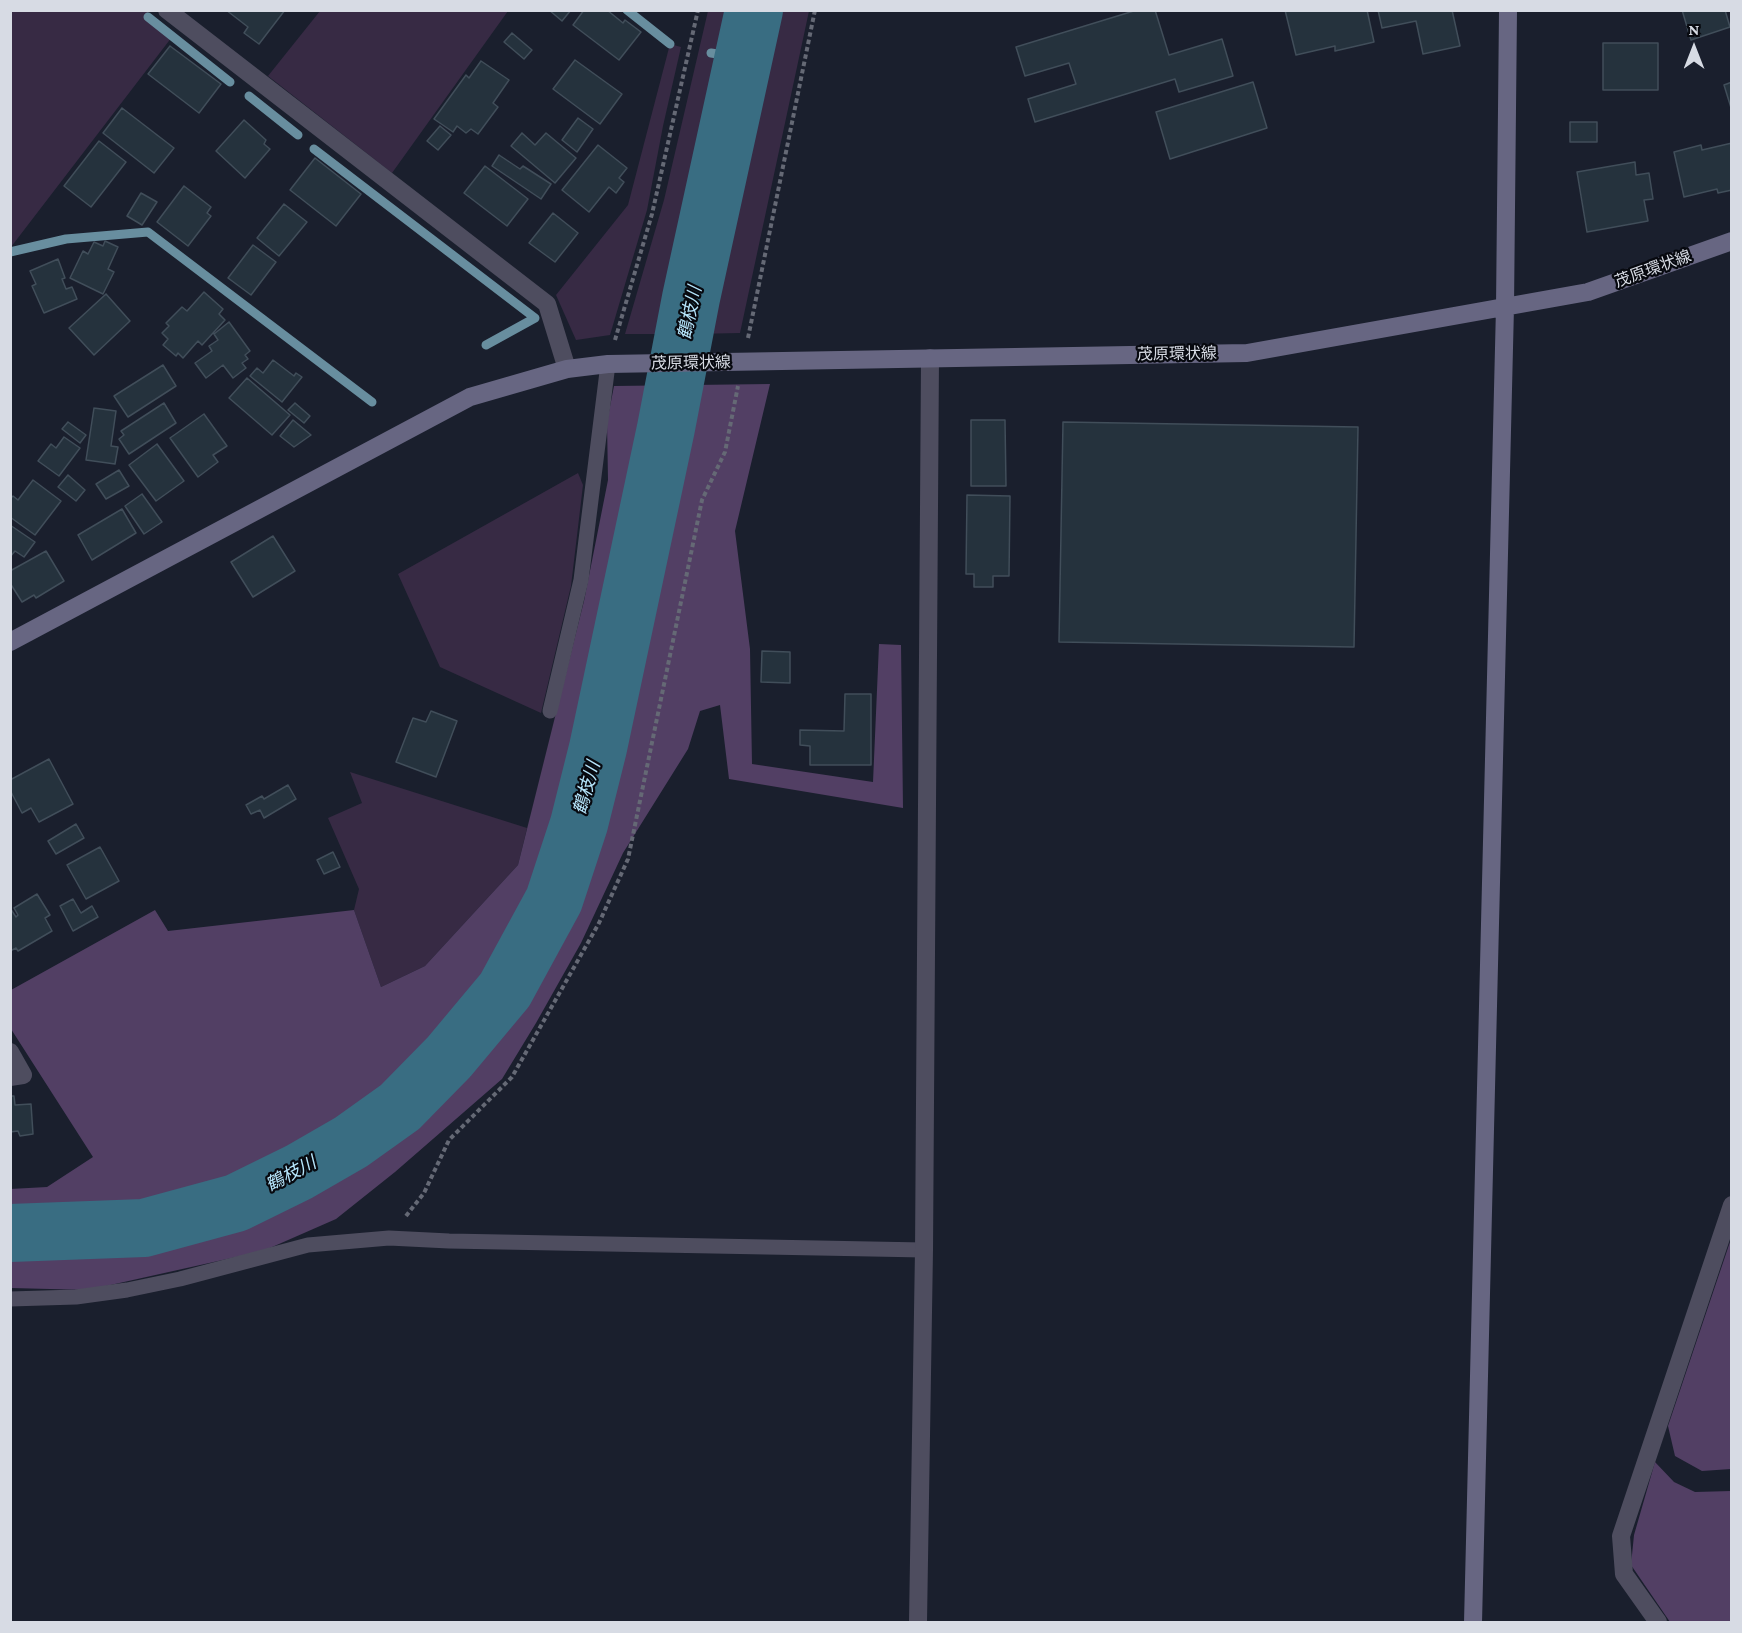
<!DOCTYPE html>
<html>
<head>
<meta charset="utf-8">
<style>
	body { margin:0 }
	#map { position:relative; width:1742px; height:1633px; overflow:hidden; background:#1a1f2d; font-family:"Crimson Pro",serif }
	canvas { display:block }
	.frame { position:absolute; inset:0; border:12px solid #d7dbe4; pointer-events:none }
	.north { position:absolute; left:1664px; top:18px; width:60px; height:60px; -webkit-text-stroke:4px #07090f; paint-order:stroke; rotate:0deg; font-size:16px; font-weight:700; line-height:24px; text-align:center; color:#d7dbe4 }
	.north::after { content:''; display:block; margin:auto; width:21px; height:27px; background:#d7dbe4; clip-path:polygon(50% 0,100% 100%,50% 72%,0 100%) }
</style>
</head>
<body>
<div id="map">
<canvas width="1742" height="1633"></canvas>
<div class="frame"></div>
<div class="north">N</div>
</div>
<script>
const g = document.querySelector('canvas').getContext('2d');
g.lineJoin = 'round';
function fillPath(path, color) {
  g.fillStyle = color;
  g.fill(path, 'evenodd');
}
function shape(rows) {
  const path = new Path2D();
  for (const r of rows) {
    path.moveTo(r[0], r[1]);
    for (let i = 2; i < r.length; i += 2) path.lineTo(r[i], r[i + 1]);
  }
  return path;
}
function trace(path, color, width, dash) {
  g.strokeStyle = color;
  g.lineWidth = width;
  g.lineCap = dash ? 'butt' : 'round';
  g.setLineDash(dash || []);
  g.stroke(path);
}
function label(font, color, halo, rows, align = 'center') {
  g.font = font + ' "Crimson Pro","Noto Sans JP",serif';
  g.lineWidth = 4.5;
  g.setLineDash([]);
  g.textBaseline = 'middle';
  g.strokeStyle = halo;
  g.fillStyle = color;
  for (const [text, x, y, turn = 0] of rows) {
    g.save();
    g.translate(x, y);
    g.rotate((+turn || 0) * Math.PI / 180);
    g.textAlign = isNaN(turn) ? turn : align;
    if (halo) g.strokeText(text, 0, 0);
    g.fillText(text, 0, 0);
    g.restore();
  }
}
fillPath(shape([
	[11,10,146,11,175,33,11,247],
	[320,11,508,11,392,173,268,76],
	[708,11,745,11,672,334,625,334,664,200],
	[765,11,809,11,740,333,694,334],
	[670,44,681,47,663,126,647,210,610,335,576,340,556,295,628,205],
	[578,473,583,485,571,586,541,713,440,667,398,574],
	[350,772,527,828,518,865,425,966,381,987,354,910,359,889,328,818,362,803]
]), '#372a44');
fillPath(shape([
	[770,384,735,531,750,649,752,764,873,782,879,644,901,645,903,808,729,779,720,705,700,711,688,749,623,853,581,943,536,1023,502,1079,395,1172,336,1219,263,1251,88,1290,11,1288,10,1189,47,1187,93,1157,11,1029,11,990,155,910,168,931,354,910,381,987,425,966,518,865,584,601,608,480,607,422,614,386],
	[1731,1239,1731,1469,1702,1471,1675,1456,1668,1426],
	[1655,1462,1674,1482,1695,1492,1731,1491,1731,1622,1670,1622,1631,1565,1634,1535]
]), '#523f64');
trace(shape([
	[627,10,670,44],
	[148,17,230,82],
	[711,53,743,58],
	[249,96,298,135],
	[314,149,535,318,486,345],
	[10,252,66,239,148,232,372,402]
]), '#688e9f', 9);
trace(shape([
	[10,1233,144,1228,236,1203,299,1172,351,1142,400,1107,449,1057,505,990,554,900,579,824,598,748,666,428,691,298,754,10]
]), '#396d82', 58);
const building = shape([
	[226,10,285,10,259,44,244,33,248,27,226,10],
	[549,10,571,10,562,21,549,10],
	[584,10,607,10,623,23,625,20,641,32,619,60,573,25,584,10],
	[1137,10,1155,10,1169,55,1222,39,1233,76,1179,92,1175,79,1035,122,1028,99,1076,84,1069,63,1025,76,1016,47,1137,10],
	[1285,10,1367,10,1374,42,1335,51,1335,46,1296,55,1285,10],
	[1378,10,1452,10,1460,46,1423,54,1416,21,1382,28,1378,10],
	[1682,10,1725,10,1730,27,1691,40,1682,10],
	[512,33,532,50,524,59,504,42,512,33],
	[1603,43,1658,43,1658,90,1603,90,1603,43],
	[170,46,221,84,199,113,148,74,170,46],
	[575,60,622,94,600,124,553,89,575,60],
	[481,61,509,80,493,103,498,107,478,134,471,129,466,133,457,126,453,132,434,119,466,75,469,78,481,61],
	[1253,82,1267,128,1170,159,1156,112,1253,82],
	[1732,82,1732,111,1724,85,1732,82],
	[122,108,174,148,154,173,103,133,122,108],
	[578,118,593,129,577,152,562,140,578,118],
	[244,120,266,140,264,144,270,149,245,178,216,151,244,120],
	[1570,122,1597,122,1597,142,1570,142,1570,122],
	[440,126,451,135,438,150,427,141,440,126],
	[522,133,535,145,546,133,576,158,555,183,511,146,522,133],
	[99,141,126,162,91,207,64,186,99,141],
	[1732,143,1732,190,1718,193,1717,189,1684,197,1674,152,1701,145,1702,150,1732,143],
	[598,145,627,168,619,178,624,182,616,193,609,187,589,212,562,190,598,145],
	[499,155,520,169,523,166,551,184,541,199,492,166,499,155],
	[315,158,361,194,336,226,290,190,315,158],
	[1635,162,1636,175,1649,173,1653,199,1644,200,1648,221,1587,232,1577,172,1635,162],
	[485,166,528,199,507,226,464,193,485,166],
	[184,186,211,207,207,213,211,216,188,246,157,222,184,186],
	[141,193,157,202,142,225,127,216,141,193],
	[284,204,307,222,279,256,257,238,284,204],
	[553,213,578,233,555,262,529,243,553,213],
	[105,241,118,247,108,269,114,272,103,294,70,278,83,251,88,254,94,242,103,246,105,241],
	[253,245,276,262,251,295,228,278,253,245],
	[58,259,65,278,62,279,66,289,72,287,77,299,44,313,32,286,36,284,30,271,58,259],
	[204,292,223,309,219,314,225,320,202,345,198,341,183,358,178,353,176,356,163,345,168,339,162,333,169,326,166,323,182,307,187,311,204,292],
	[106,294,130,321,94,355,69,328,106,294],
	[229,322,250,351,245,355,248,359,242,363,246,368,233,378,223,365,206,378,195,363,212,351,209,346,218,340,214,334,229,322],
	[273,360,294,376,296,373,302,377,282,402,250,376,257,368,263,373,273,360],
	[163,365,176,386,128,417,114,396,163,365],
	[247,378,290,415,272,435,229,398,247,378],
	[164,403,176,423,129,454,119,439,124,435,121,431,164,403],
	[295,403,310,416,304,423,288,410,295,403],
	[94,408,116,411,111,446,118,447,115,464,86,460,94,408],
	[204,414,227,446,213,455,218,462,198,477,170,438,204,414],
	[293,420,311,435,294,447,280,436,293,420],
	[971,420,1005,420,1006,486,971,486,971,420],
	[68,422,86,435,80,443,62,429,68,422],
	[1063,422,1358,427,1354,647,1059,642,1063,422],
	[64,437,80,448,59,476,38,461,51,444,56,448,64,437],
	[157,444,184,481,156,501,129,465,157,444],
	[119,470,129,486,106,499,96,484,119,470],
	[68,475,85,490,76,501,58,487,68,475],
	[33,480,61,501,35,535,10,517,10,499,13,496,18,500,33,480],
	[142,494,162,522,144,534,125,506,142,494],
	[967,495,1010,496,1009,576,993,576,993,587,974,587,974,574,966,574,967,495],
	[122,509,136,533,92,560,78,535,122,509],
	[10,525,35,542,24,557,15,551,10,557,10,525],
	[273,536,295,571,253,597,231,562,273,536],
	[46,551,64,581,36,598,34,595,22,602,10,583,10,571,46,551],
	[762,651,790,652,790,683,761,682,762,651],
	[845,694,871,694,871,765,810,765,810,746,800,745,800,730,844,731,845,694],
	[431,711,457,721,436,777,396,762,413,718,426,722,431,711],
	[49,759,73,804,39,822,31,808,22,813,10,790,10,780,49,759],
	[288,785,296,799,264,818,260,810,251,814,246,805,262,796,264,799,288,785],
	[76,824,84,838,56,854,48,841,76,824],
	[100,847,119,881,86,899,67,865,100,847],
	[333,852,340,867,324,874,317,860,333,852],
	[37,894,50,915,45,918,52,931,18,951,16,948,10,951,10,908,16,917,18,915,14,908,37,894],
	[73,899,81,913,92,906,98,917,73,931,60,906,73,899],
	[10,1096,14,1096,15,1105,31,1104,33,1134,20,1136,18,1131,10,1132,10,1096]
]);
fillPath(building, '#25323d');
trace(building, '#414e5a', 1.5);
trace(shape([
	[748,338,815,10],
	[615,340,652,214,698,10],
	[406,1216,424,1193,449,1140,512,1077,599,923,628,859,702,500,725,452,738,386]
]), '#656975', 4, [4.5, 3]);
trace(shape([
	[550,711,581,580,608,364],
	[10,1299,76,1297,127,1290,180,1279,308,1245,389,1238,449,1241,924,1250]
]), '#4e4d5f', 15);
trace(shape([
	[167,10,547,304,567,369],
	[10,1052,23,1075,10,1077],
	[918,1622,924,1250,930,358],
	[1658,1622,1624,1574,1621,1536,1732,1205]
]), '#4e4d5f', 18);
trace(shape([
	[10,642,470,397,567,369,608,364,1247,353,1588,292,1732,241],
	[1473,1622,1505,307,1508,10]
]), '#676682', 18);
label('16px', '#d7dbe4', '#07090f', [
	["茂原環状線",1653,269,-20],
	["茂原環状線",1177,354,-1],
	["茂原環状線",691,363,-1]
]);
label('italic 18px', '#b6e5fb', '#07090f', [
	["鶴枝川",690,313,-78],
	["鶴枝川",587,788,-74],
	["鶴枝川",291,1174,-28]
]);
</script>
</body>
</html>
